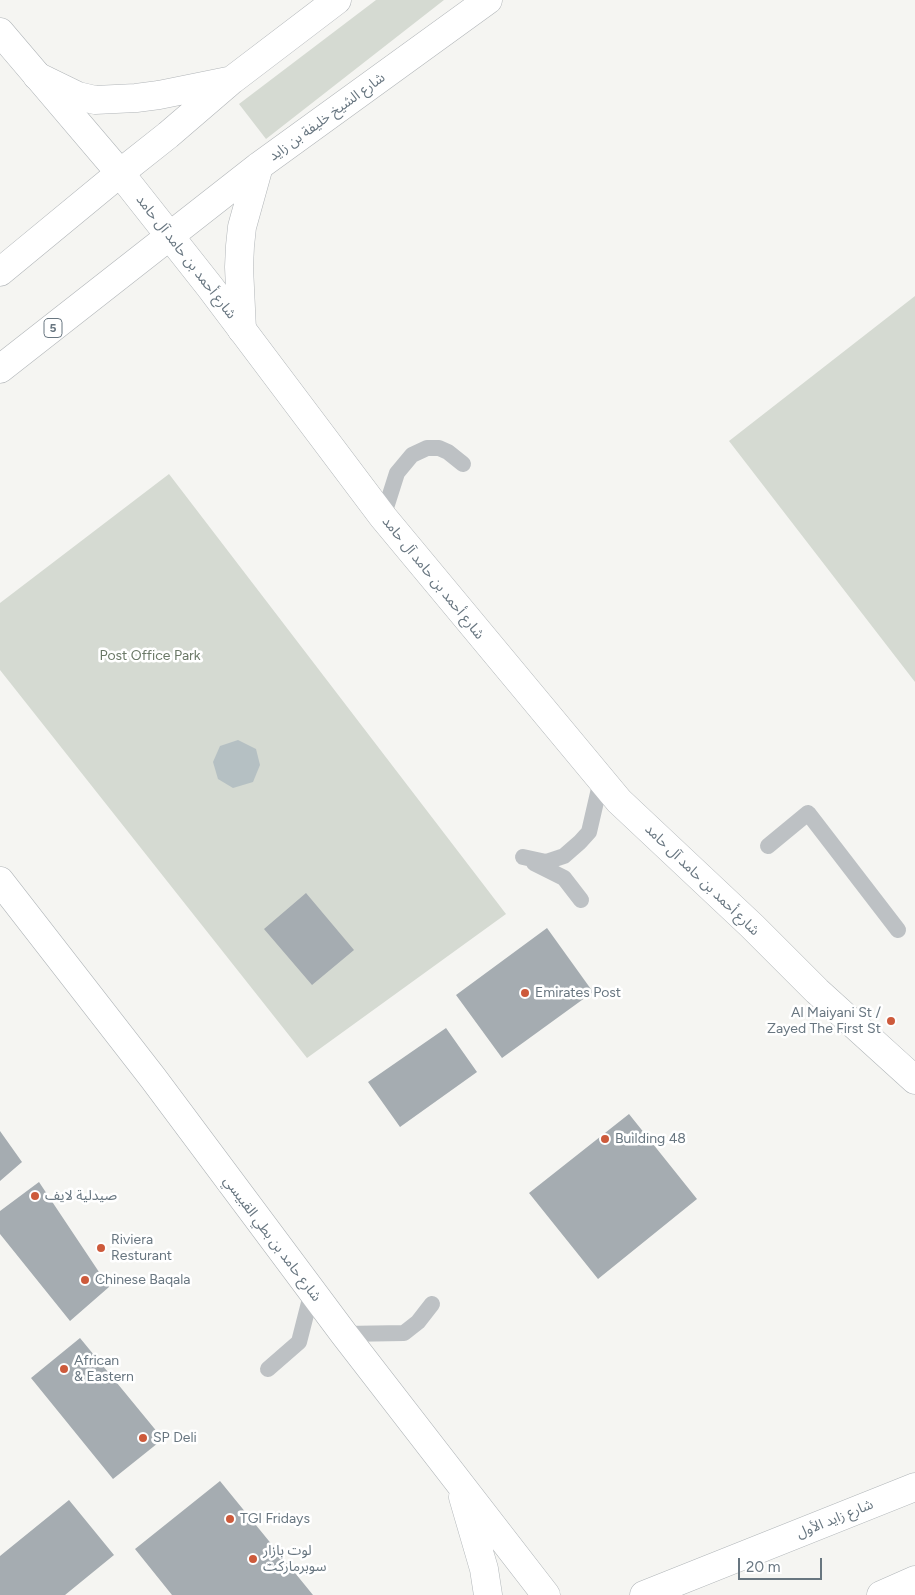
<!DOCTYPE html>
<html>
<head>
<meta charset="utf-8">
<style>
	body { margin:0 }
	#map { position:relative; width:915px; height:1595px; overflow:hidden; background:#f5f5f2; font-family:Figtree,sans-serif }
	canvas { display:block }
	.scale { position:absolute; left:738px; top:1558px; width:84px; height:22px; box-sizing:border-box; border:2px solid #687680; border-top:0; padding-left:6px; font-size:15px; line-height:18px; white-space:nowrap; color:#687680; -webkit-text-stroke:4px #fff; paint-order:stroke }
</style>
</head>
<body>
<div id="map">
<canvas width="915" height="1595"></canvas>
<div class="scale">20 m</div>
</div>
<script>
const g = document.querySelector('canvas').getContext('2d');
g.lineJoin = 'round';
function fillPath(path, color) {
  g.fillStyle = color;
  g.fill(path, 'evenodd');
}
function shape(rows) {
  const path = new Path2D();
  for (const r of rows) {
    path.moveTo(r[0], r[1]);
    for (let i = 2; i < r.length; i += 2) path.lineTo(r[i], r[i + 1]);
  }
  return path;
}
function trace(path, color, width, dash) {
  g.strokeStyle = color;
  g.lineWidth = width;
  g.lineCap = dash ? 'butt' : 'round';
  g.setLineDash(dash || []);
  g.stroke(path);
}
function label(font, color, halo, rows, align = 'center') {
  g.font = font + ' Figtree,"Noto Sans Arabic",sans-serif';
  g.lineWidth = 5;
  g.setLineDash([]);
  g.textBaseline = 'middle';
  g.strokeStyle = halo;
  g.fillStyle = color;
  for (const [text, x, y, turn = 0] of rows) {
    g.save();
    g.translate(x, y);
    g.rotate((+turn || 0) * Math.PI / 180);
    g.textAlign = isNaN(turn) ? turn : align;
    if (halo) g.strokeText(text, 0, 0);
    g.fillText(text, 0, 0);
    g.restore();
  }
}
fillPath(shape([
	[376,0,444,0,266,139,239,104],
	[915,296,915,682,729,441],
	[169,474,506,914,307,1058,0,670,0,603]
]), '#d5dad2');
fillPath(shape([
	[238,740,256,749,260,765,253,782,233,788,218,779,213,762,220,746]
]), '#b5c0c3');
fillPath(shape([
	[306,893,354,950,312,985,264,929],
	[547,928,593,992,502,1058,456,995],
	[446,1028,477,1072,400,1127,368,1082],
	[629,1114,697,1199,598,1279,529,1193],
	[0,1131,22,1162,0,1181],
	[39,1182,109,1287,70,1321,0,1234,0,1211],
	[80,1338,163,1439,113,1479,31,1378],
	[220,1481,313,1595,172,1595,135,1549],
	[69,1500,114,1555,65,1595,0,1595,0,1556]
]), '#a5acb1');
const secondary = shape([
	[0,32,120,173,210,287,383,517,619,801,752,926,817,991,915,1080],
	[0,881,153,1078,344,1334,546,1595],
	[463,1497,484,1569,488,1595],
	[644,1595,915,1487],
	[881,1595,915,1580]
]);
const primary = shape([
	[37,76,78,96,95,100,136,98,159,95,228,81],
	[0,272,120,173,168,135,232,80,337,0],
	[242,330,239,267,240,246,242,227,259,166],
	[0,369,259,166,488,0]
]);
trace(secondary, '#b0b5b8', 29);
trace(primary, '#b1b5b8', 29);
trace(shape([
	[383,517,397,473,412,455,427,448,439,448,448,452,463,464],
	[768,846,808,813,898,930],
	[523,857,546,862,564,856,580,842,589,832,601,780],
	[534,863,564,878,581,900],
	[344,1334,404,1333,418,1322,432,1304],
	[268,1369,299,1342,312,1291]
]), '#bdc1c4', 16);
trace(secondary, '#fff', 28);
trace(primary, '#fff', 28);
for (const [x, y, r, color] of [
	[525,993,5,"#cd5a3b"],
	[891,1021,5,"#cd5a3b"],
	[605,1139,5,"#cd5a3b"],
	[35,1196,5,"#cd5a3b"],
	[101,1248,5,"#cd5a3b"],
	[85,1280,5,"#cd5a3b"],
	[64,1369,5,"#cd5a3b"],
	[143,1438,5,"#cd5a3b"],
	[230,1519,5,"#cd5a3b"],
	[253,1559,5,"#cd5a3b"]
]) {
  const dot = new Path2D();
  dot.arc(x, y, r, 0, 2 * Math.PI);
  g.fillStyle = color;
  g.fill(dot);
  trace(dot, '#fff', 2);
}
for (const [x, y, w] of [
	[53,328,18]
]) {
  const box = new Path2D();
  box.roundRect(x - w / 2, y - 9.5, w, 19, 4);
  g.fillStyle = '#fff';
  g.fill(box);
  trace(box, '#687680', 1);
}
label('bold 12px', '#687680', null, [
	["5",53,328]
]);
label('14px', '#687680', '#fff', [
	["شارع الشيخ خليفة بن زايد",327,117,-36],
	["شارع أحمد بن حامد آل حامد",186,257,52],
	["شارع أحمد بن حامد آل حامد",433,578,51],
	["شارع أحمد بن حامد آل حامد",702,880,44],
	["شارع حامد بن بطي القبيسي",272,1239,53],
	["شارع زايد الأول",835,1519,-22]
]);
label('14px', '#6a7866', '#fff', [
	["Post Office Park",150,656]
]);
label('14px', '#687680', '#fff', [
	["Emirates Post",535,993],
	["Al Maiyani St /",881,1013,"right"],
	["Zayed The First St",881,1029,"right"],
	["Building 48",615,1139],
	["صيدلية لايف",45,1196],
	["Riviera",111,1240],
	["Resturant",111,1256],
	["Chinese Baqala",95,1280],
	["African",74,1361],
	["& Eastern",74,1377],
	["SP Deli",153,1438],
	["TGI Fridays",240,1519],
	["لوت بازار",263,1551],
	["سوبرماركت",263,1567]
], 'left');
</script>
</body>
</html>
